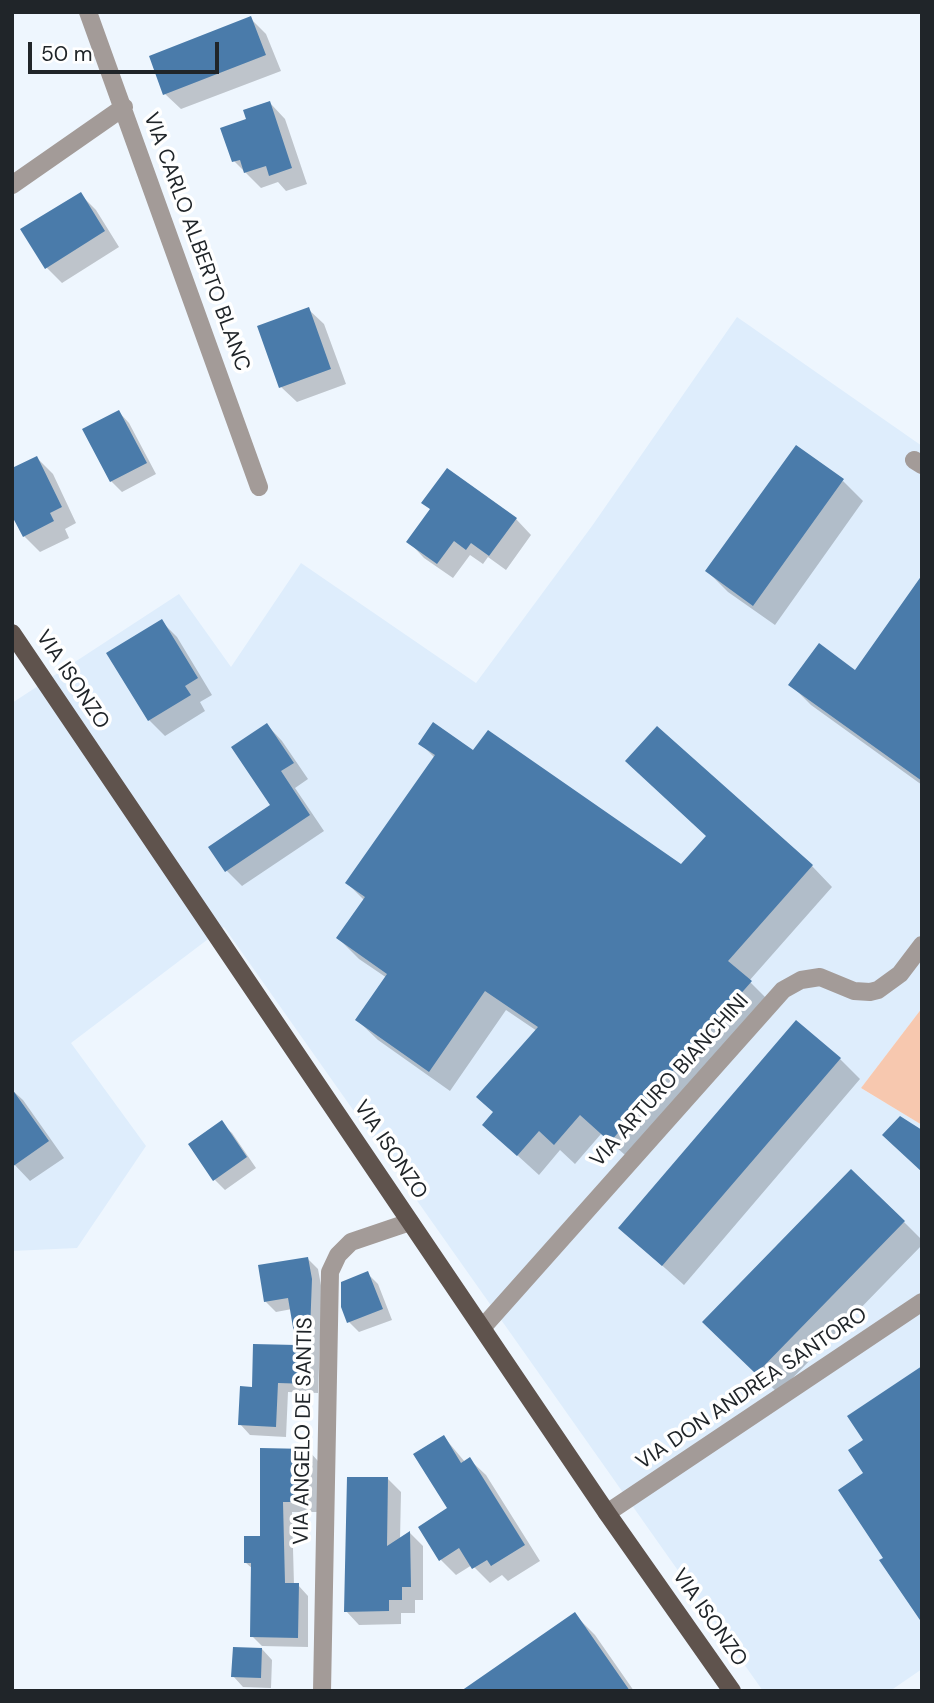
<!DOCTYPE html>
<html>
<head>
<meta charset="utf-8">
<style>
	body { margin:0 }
	#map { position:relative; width:934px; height:1703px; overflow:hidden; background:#eef6fe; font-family:"DM Sans",sans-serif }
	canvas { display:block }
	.frame { position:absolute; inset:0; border:14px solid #202529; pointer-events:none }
	.scale { position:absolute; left:28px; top:42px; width:191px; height:32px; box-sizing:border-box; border:4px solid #202529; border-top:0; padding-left:9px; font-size:21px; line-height:24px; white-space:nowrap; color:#202529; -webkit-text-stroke:5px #fff; paint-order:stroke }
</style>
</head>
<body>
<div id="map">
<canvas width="934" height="1703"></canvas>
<div class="frame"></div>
<div class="scale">50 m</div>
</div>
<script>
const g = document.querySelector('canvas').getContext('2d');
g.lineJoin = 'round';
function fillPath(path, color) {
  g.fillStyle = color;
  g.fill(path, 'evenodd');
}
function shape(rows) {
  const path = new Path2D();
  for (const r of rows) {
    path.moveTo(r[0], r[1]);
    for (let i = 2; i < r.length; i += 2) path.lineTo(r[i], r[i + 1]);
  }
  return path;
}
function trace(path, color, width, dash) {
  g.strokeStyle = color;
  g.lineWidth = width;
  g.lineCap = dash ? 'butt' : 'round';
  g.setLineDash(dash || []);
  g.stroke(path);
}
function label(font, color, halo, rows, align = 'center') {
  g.font = font + ' "DM Sans",sans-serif';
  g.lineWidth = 7;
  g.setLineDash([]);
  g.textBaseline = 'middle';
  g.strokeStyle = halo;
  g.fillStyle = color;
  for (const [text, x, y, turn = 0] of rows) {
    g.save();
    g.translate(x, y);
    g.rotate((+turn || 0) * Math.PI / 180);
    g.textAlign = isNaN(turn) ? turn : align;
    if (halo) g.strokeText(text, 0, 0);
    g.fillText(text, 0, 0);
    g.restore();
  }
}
fillPath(shape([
	[737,317,922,446,922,1008,861,1088,922,1125,922,1669,890,1691,763,1691,224,927,71,1043,146,1146,77,1248,12,1251,12,703,179,594,231,667,301,563,476,683,592,526]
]), '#deedfc');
fillPath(shape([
	[922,1008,922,1125,861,1088]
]), '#f7c8af');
fillPath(shape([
	[250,18,266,34,281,71,181,109,165,94],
	[270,103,285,119,307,184,286,191,278,182,261,188,234,161,248,120],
	[80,194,96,210,119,247,62,283,46,267],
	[308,309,324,324,346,384,297,402,281,387],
	[119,412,129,423,156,474,122,492,111,481,85,430],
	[37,458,53,474,76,523,65,529,69,538,40,552,24,536],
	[843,481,863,501,775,625,728,592,707,571],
	[424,503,516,519,531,535,506,570,488,557,483,564,470,555,453,578,424,558,409,542,432,511],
	[922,592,922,785,811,705,791,685,855,672],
	[161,621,177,637,212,695,200,702,205,711,165,736,149,720,108,654],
	[267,725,282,741,308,779,295,788,324,831,242,886,226,870,273,806],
	[420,743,474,752,681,866,812,866,832,887,749,981,771,1003,632,1161,601,1134,575,1164,560,1150,539,1175,484,1125,495,1113,537,1031,506,1010,450,1091,378,1040,357,1020,387,978,359,959,338,938,365,901,347,883,435,758],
	[840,1059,860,1079,684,1285,620,1228],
	[12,1090,23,1100,64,1158,30,1181,12,1162],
	[221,1123,232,1133,256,1168,225,1190,215,1180],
	[904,1222,922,1240,922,1245,778,1393,725,1342],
	[308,1259,318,1269,322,1291,318,1393,288,1392,286,1437,250,1435,240,1424,253,1389,298,1346,292,1309,276,1312,265,1301],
	[368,1274,378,1284,392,1320,359,1332,349,1322],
	[444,1437,465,1462,470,1460,486,1475,540,1561,508,1581,502,1575,490,1583,472,1565,456,1575,441,1560,450,1508],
	[308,1450,318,1461,318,1512,292,1512,294,1585,298,1585,308,1596,308,1647,262,1646,252,1636,253,1569,246,1563],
	[388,1479,401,1492,400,1540,410,1533,423,1546,423,1600,415,1600,415,1613,401,1613,401,1624,359,1625,346,1611],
	[574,1614,595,1635,634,1691,464,1691],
	[262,1649,272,1660,271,1688,243,1687,233,1676]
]), '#0003');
fillPath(shape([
	[251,16,266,55,163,95,149,56],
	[270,101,292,168,269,176,266,166,244,173,240,160,232,162,220,128,246,119,243,110],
	[81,192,105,231,45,269,20,229],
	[309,307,331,369,279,388,257,326],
	[119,410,147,463,110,482,82,429],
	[796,445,844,479,753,606,705,571],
	[37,456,62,507,50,513,54,521,23,537,12,516,12,468],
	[447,468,517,518,489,556,471,543,466,550,454,541,437,564,406,542,430,509,421,503],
	[922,575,922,781,788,685,819,643,855,670],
	[162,619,198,678,185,686,191,695,148,721,106,653],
	[433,722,473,750,488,730,681,864,706,836,625,761,657,726,813,865,728,961,752,981,610,1142,580,1115,554,1145,539,1131,517,1156,482,1125,493,1112,476,1097,538,1027,485,991,429,1072,355,1020,387,974,336,938,365,897,345,883,435,755,418,744],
	[267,723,294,763,281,771,310,815,225,872,208,847,270,805,231,747],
	[796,1020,841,1058,662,1266,618,1228],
	[12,1089,49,1141,12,1167],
	[900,1116,922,1130,922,1172,882,1135],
	[222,1120,247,1157,213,1181,188,1144],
	[851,1169,905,1221,756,1374,702,1322],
	[308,1257,312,1279,308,1384,278,1383,276,1427,238,1425,240,1386,252,1387,253,1344,296,1345,288,1298,264,1302,258,1265],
	[368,1271,383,1309,347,1323,341,1307,341,1282],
	[922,1366,922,1623,879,1560,883,1558,838,1490,863,1473,848,1450,863,1440,847,1416],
	[444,1435,461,1463,470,1457,525,1545,491,1566,487,1560,472,1569,459,1548,439,1561,418,1527,447,1508,413,1454],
	[260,1448,308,1449,308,1502,283,1502,285,1583,299,1583,298,1638,250,1637,251,1563,244,1563,244,1536,260,1536],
	[347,1477,388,1477,387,1546,410,1531,411,1587,402,1587,402,1600,389,1600,389,1611,344,1612],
	[575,1612,630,1691,461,1691],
	[233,1647,262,1648,261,1678,231,1677]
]), '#4a7baa');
trace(shape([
	[88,12,259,487],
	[12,185,124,107],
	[914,460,922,465],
	[483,1327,783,990,801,980,820,977,854,991,870,992,878,990,900,974,922,945],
	[607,1513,922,1302],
	[322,1691,330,1272,338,1255,351,1242,410,1222]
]), '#a39b98', 18);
trace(shape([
	[12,633,607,1513,732,1691]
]), '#5f534d', 18);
label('21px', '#202529', '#fff', [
	["VIA CARLO ALBERTO BLANC",196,242,70],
	["VIA ISONZO",72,680,56],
	["VIA ARTURO BIANCHINI",670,1081,-48],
	["VIA ISONZO",390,1150,56],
	["VIA DON ANDREA SANTORO",752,1389,-34],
	["VIA ANGELO DE SANTIS",304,1431,-89],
	["VIA ISONZO",709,1618,55]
]);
</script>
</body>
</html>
